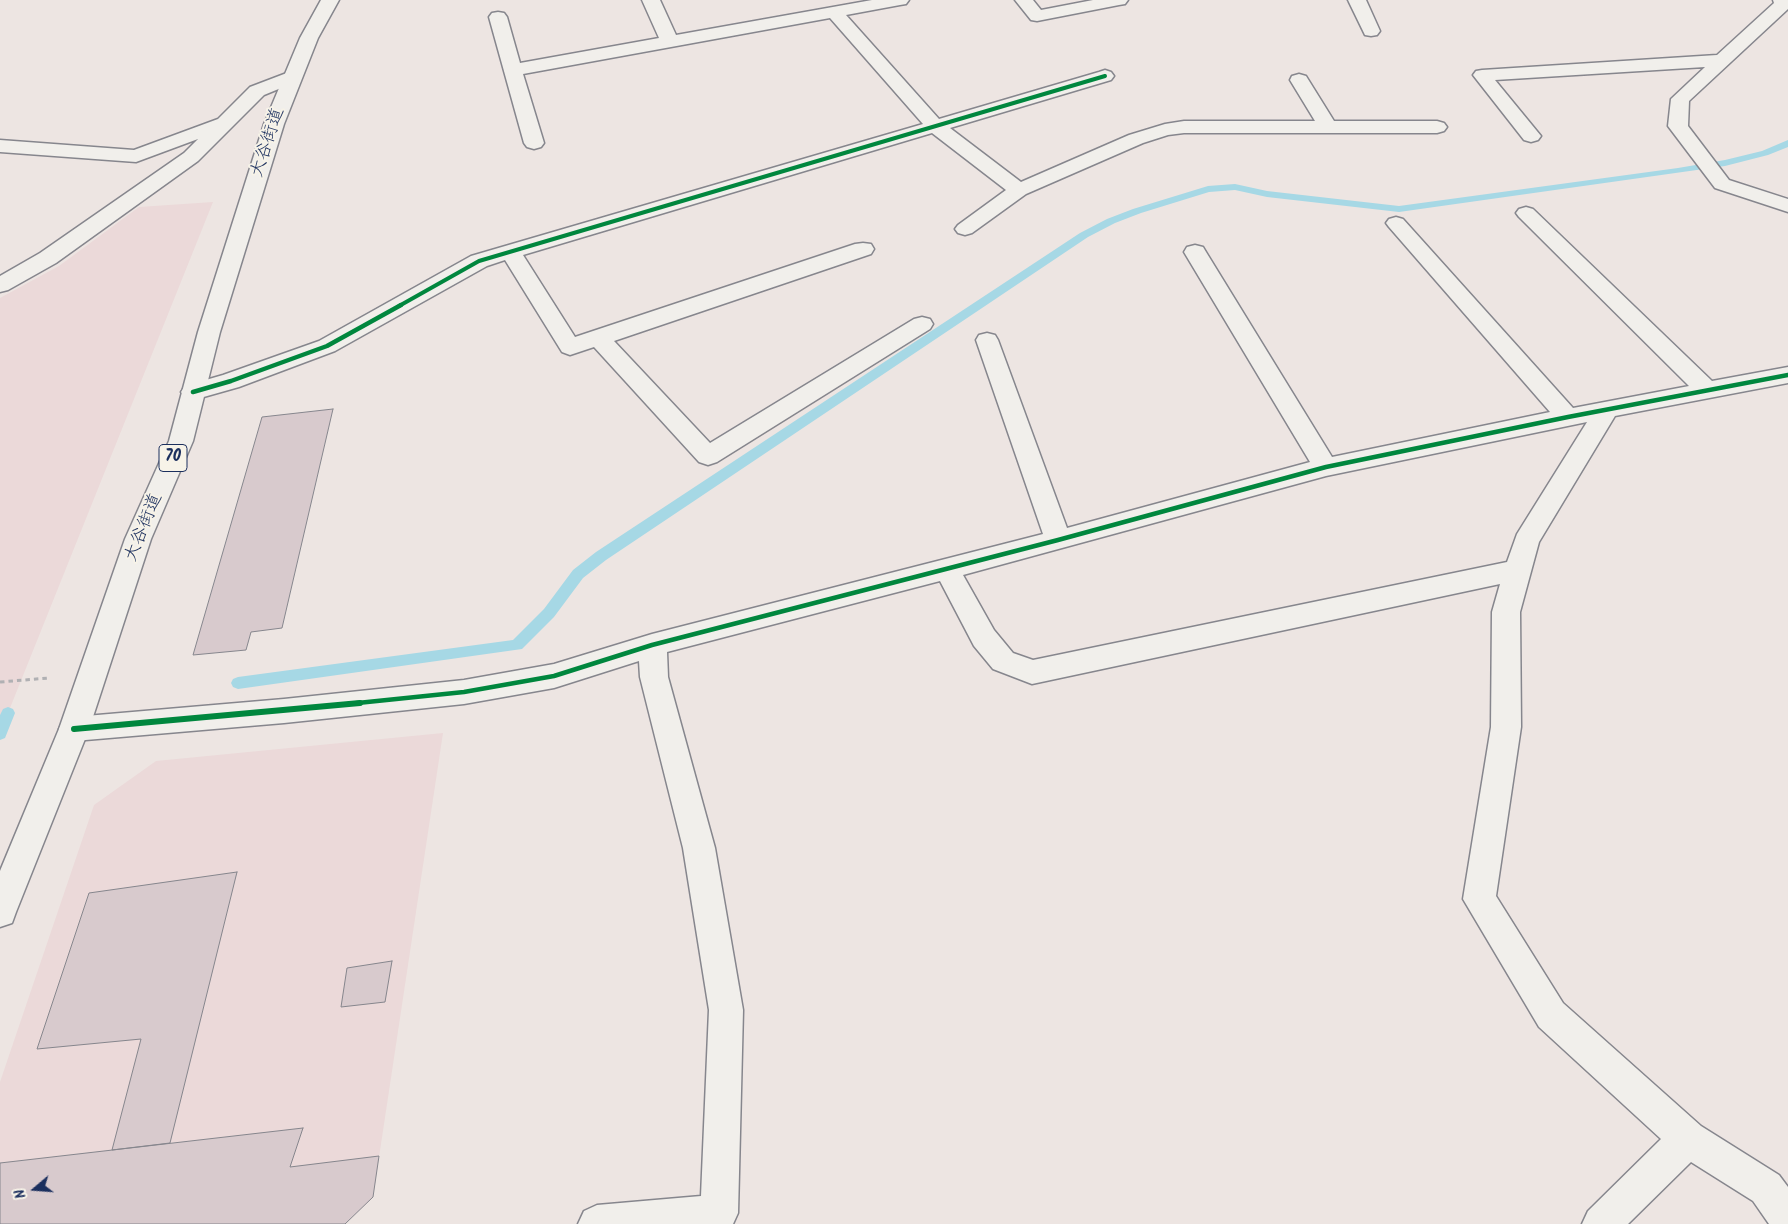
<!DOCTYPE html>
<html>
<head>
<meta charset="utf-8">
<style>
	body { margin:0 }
	#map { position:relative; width:1788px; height:1224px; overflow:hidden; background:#ede5e2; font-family:Kalam,sans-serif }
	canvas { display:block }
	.north { position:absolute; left:10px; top:1164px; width:50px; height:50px; -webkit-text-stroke:4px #f7f3e8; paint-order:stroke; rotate:252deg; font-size:14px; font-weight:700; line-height:20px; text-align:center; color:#1b2f5e }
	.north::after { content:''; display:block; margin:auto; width:18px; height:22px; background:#1b2f5e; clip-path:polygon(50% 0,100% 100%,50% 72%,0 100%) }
</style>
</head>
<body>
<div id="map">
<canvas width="1788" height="1224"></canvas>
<div class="north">N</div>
</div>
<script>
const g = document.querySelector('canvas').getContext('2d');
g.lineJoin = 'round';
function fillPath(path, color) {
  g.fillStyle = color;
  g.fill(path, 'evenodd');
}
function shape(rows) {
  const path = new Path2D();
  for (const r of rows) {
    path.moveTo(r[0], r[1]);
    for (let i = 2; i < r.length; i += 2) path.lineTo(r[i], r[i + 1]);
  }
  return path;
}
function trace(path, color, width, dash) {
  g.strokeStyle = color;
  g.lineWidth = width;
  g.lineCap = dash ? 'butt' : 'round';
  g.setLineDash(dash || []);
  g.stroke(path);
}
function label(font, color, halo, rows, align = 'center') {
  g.font = font + ' Kalam,"Klee One",sans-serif';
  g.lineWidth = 4;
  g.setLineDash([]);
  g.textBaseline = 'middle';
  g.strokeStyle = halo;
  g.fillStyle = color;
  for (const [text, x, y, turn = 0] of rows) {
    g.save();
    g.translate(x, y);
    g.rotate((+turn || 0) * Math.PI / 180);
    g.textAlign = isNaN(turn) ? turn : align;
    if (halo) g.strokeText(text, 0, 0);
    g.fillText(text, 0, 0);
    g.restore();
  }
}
fillPath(shape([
	[213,202,8,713,0,734,0,298,59,266,139,207],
	[443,733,373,1197,345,1224,0,1224,0,1082,94,805,156,761]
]), '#ebd9d9');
fillPath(shape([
	[1788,140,1788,147,1768,155,1725,166,1399,212,1267,197,1235,190,1209,192,1141,213,1115,223,1088,237,606,560,583,578,554,617,522,649,238,689,233,687,231,683,233,679,238,677,513,640,544,609,573,570,596,552,1080,233,1107,219,1133,209,1208,186,1235,184,1267,191,1399,206,1678,168,1725,160,1762,151,1788,140],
	[8,707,13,709,15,713,5,738,0,740,0,715,3,709,8,707]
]), '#a6d8e5');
const building = shape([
	[333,409,282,628,251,632,246,650,193,655,262,417,333,409],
	[237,872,170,1143,112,1150,141,1039,37,1049,89,893,237,872],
	[392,961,385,1002,341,1007,347,968,392,961],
	[303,1128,290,1167,379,1156,373,1197,345,1224,0,1224,0,1163,303,1128]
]);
fillPath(building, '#d8cacd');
trace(building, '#86868d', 1);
const minor = shape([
	[642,0,660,0,676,35,872,0,909,0,906,4,900,5,846,15,939,119,1099,72,1105,70,1111,72,1114,76,1111,80,950,128,1021,182,1129,135,1165,124,1184,121,1315,121,1290,80,1292,76,1299,74,1306,76,1334,121,1437,121,1444,123,1447,127,1444,131,1437,133,1184,133,1168,135,1143,143,1026,194,972,233,965,235,958,233,955,229,958,225,1006,190,932,133,523,255,575,337,855,244,863,243,871,244,874,249,871,254,614,341,710,443,914,319,922,317,930,319,933,324,930,329,717,462,708,465,699,462,594,347,570,355,562,352,505,260,487,266,335,351,239,387,193,400,185,398,181,392,185,386,223,375,319,341,471,256,923,124,830,18,523,74,544,143,541,147,534,149,527,147,524,143,489,17,492,13,498,12,504,13,507,17,520,63,659,38,642,0],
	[1015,0,1033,0,1041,10,1093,0,1128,0,1125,4,1119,5,1037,21,1031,20,1015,0],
	[1348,0,1366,0,1380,31,1377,35,1371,36,1365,35,1348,0],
	[1773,0,1788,0,1788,9,1689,101,1688,126,1729,180,1788,199,1788,212,1715,188,1668,126,1671,99,1705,67,1495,80,1541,136,1538,140,1531,142,1524,140,1473,75,1476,71,1482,70,1717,55,1774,3,1773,0],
	[292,71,298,73,301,77,298,81,264,95,198,161,56,263,8,290,0,292,0,276,40,253,184,153,198,139,136,162,0,152,0,140,134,150,218,119,250,87,292,71],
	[1526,207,1533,209,1712,381,1788,367,1788,383,1615,416,1539,542,1520,612,1521,727,1496,896,1563,1003,1701,1126,1779,1175,1788,1187,1788,1224,1769,1224,1753,1201,1691,1162,1628,1224,1582,1224,1588,1211,1661,1139,1539,1027,1463,899,1491,727,1492,612,1500,584,1032,684,993,669,974,646,940,581,667,652,668,677,715,848,743,1010,738,1213,733,1224,578,1224,584,1211,597,1205,701,1196,709,1010,683,848,640,677,639,661,554,688,464,704,284,723,74,741,64,738,59,729,64,720,74,717,284,699,464,680,554,664,652,634,1043,534,976,340,979,335,987,333,995,335,998,340,1067,528,1310,462,1184,252,1187,247,1195,245,1203,247,1206,252,1332,457,1550,412,1389,227,1386,223,1389,219,1396,217,1403,219,1573,408,1689,386,1519,217,1516,213,1519,209,1526,207],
	[1587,422,1517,534,1507,562,1033,660,1013,653,994,630,963,575,1326,476,1587,422]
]);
const major = shape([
	[321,0,339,0,318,38,284,124,220,332,193,441,151,539,89,729,16,912,12,923,0,927,0,871,59,729,125,539,169,441,198,332,264,124,300,38,321,0]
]);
trace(minor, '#86868d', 3);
trace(major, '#86868d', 3);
trace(shape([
	[0,682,49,678]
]), '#b0b0b3', 3, [4.5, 4]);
fillPath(minor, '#f1efeb');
fillPath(major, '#f1efeb');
trace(shape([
	[399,306,479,261,1105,76]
]), '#00873e', 4);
trace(shape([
	[193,392,231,381,327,346,401,305],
	[348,704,464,692,554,676,652,645,1058,540,1326,467,1568,417,1788,375]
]), '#00873e', 4.5);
trace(shape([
	[74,729,360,703]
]), '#00873e', 6);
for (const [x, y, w] of [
	[173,458,28]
]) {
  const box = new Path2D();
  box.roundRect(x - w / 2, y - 13.5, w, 27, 4);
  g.fillStyle = '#f7f3e8';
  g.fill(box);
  trace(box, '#1b2f5e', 1);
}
label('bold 16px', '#1b2f5e', null, [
	["70",173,458]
]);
label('18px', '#1b2f5e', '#f7f3e8', [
	["大谷街道",269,143,-72],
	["大谷街道",145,528,-68]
]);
</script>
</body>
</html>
